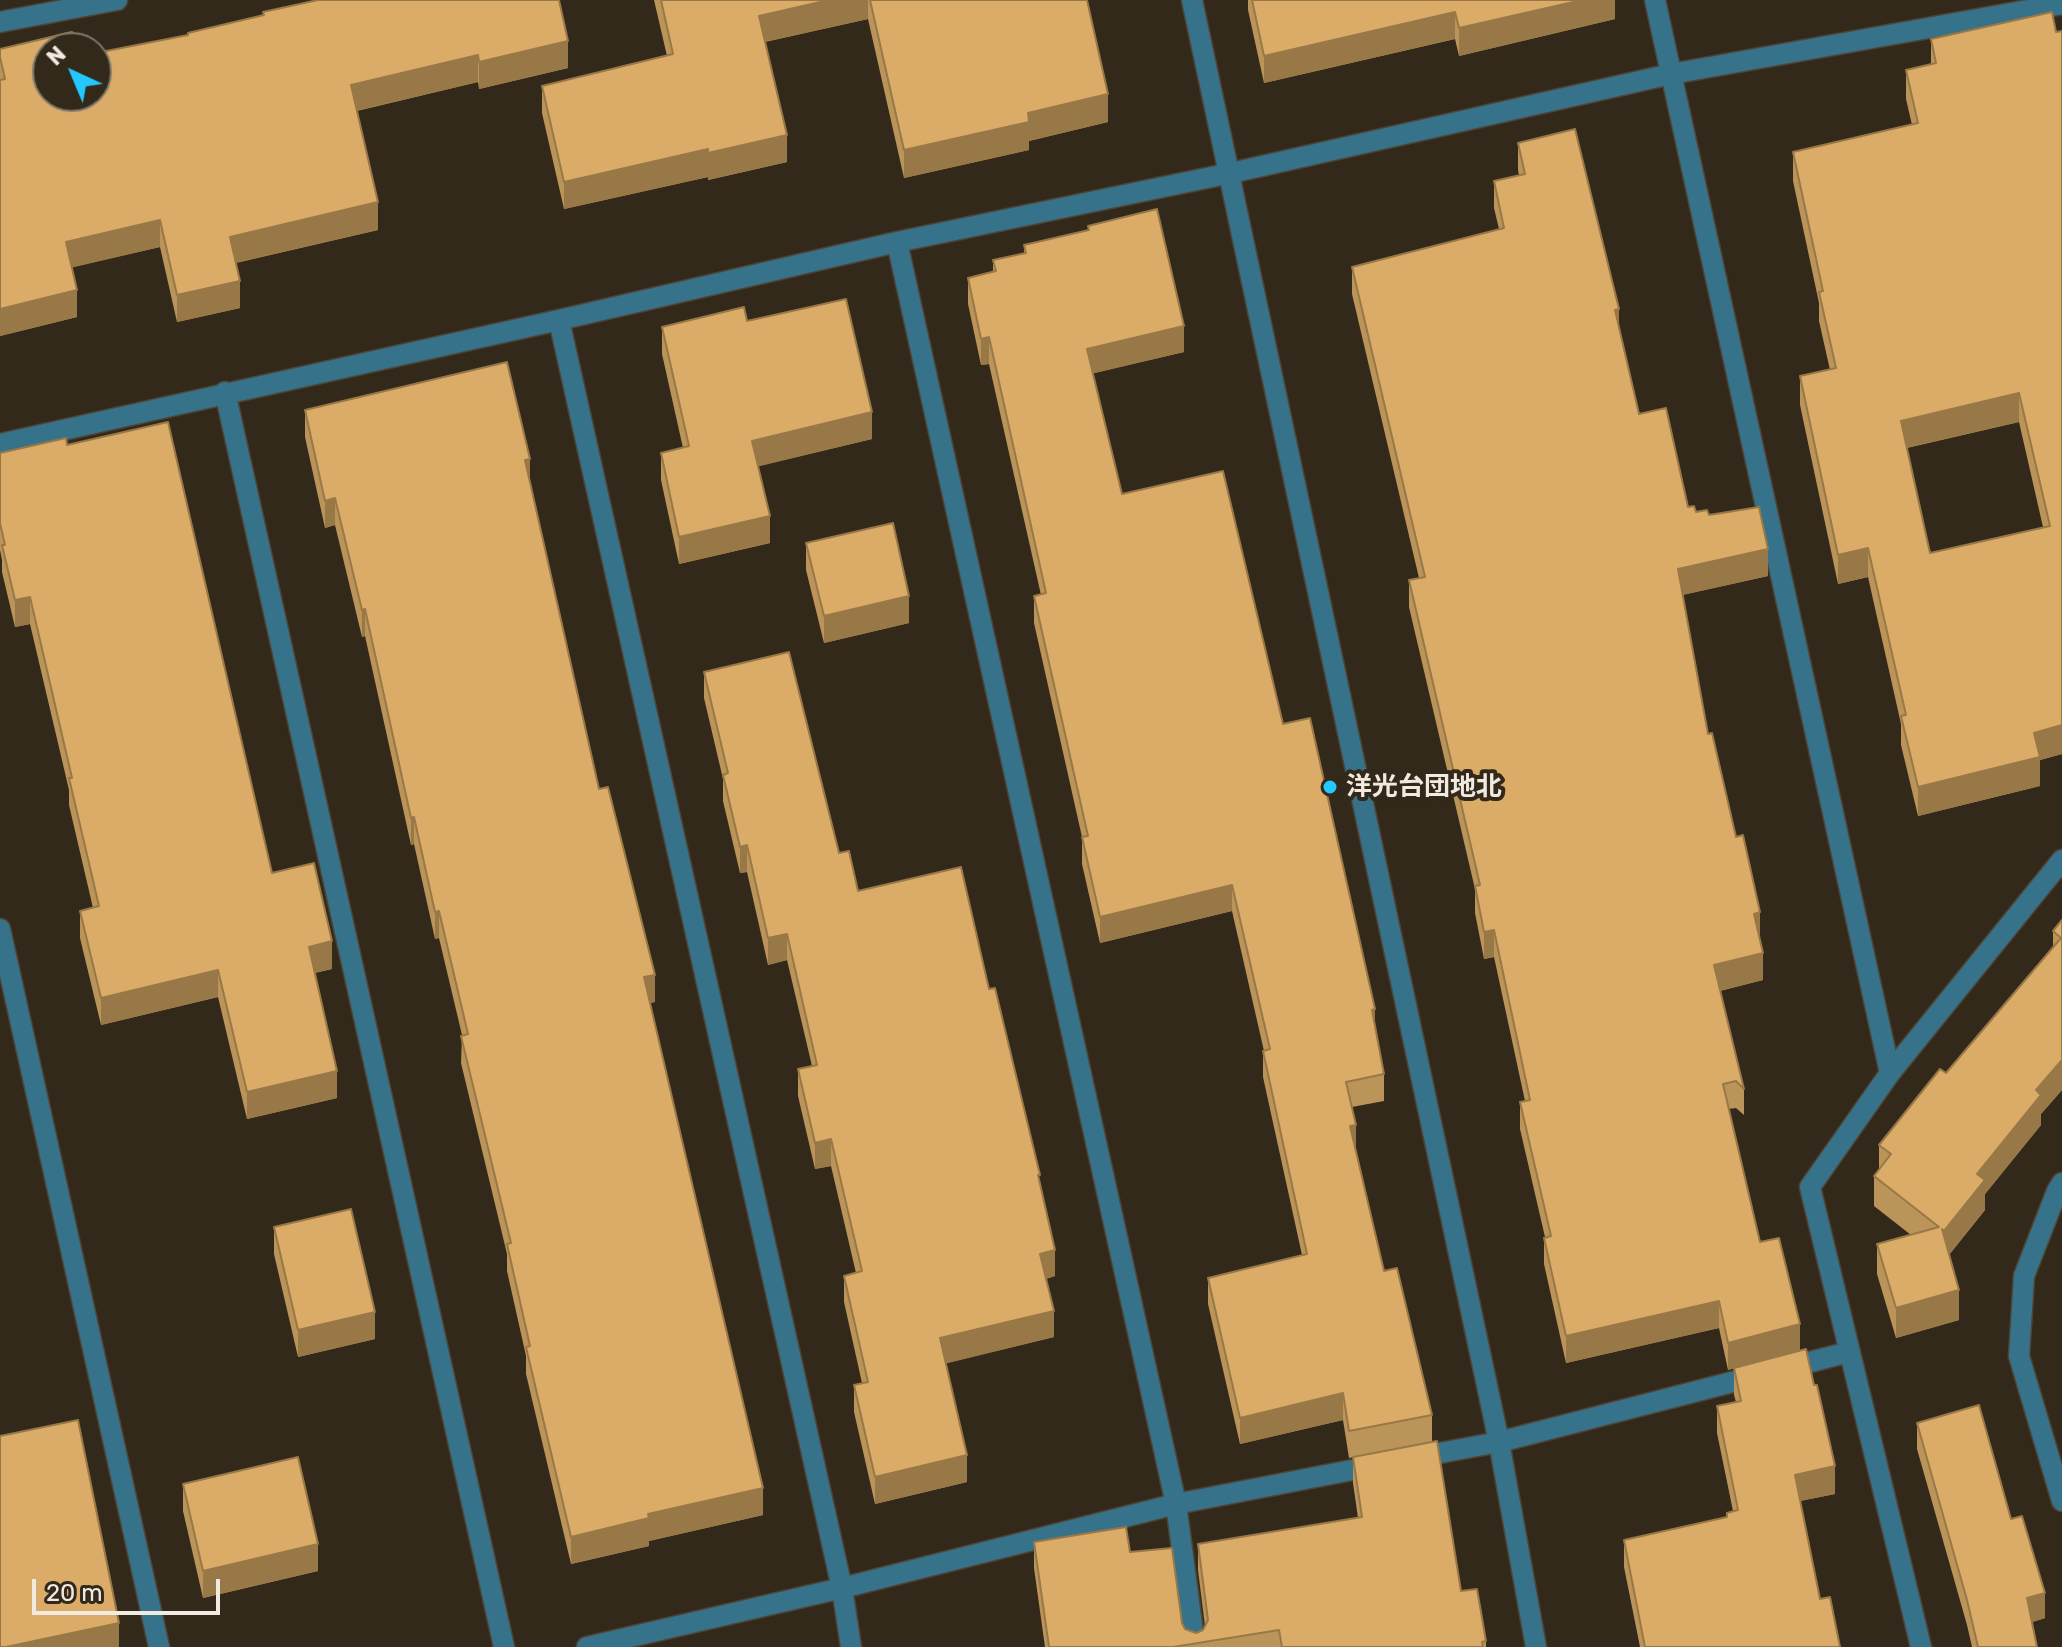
<!DOCTYPE html>
<html>
<head>
<meta charset="utf-8">
<style>
	body { margin:0 }
	#map { position:relative; width:2062px; height:1647px; overflow:hidden; background:#33291a; font-family:Rubik,sans-serif }
	canvas { display:block }
	.north { position:absolute; left:32px; top:32px; width:80px; height:80px; box-sizing:border-box; background:#33291a; border:2px solid #7f766a; border-radius:50%; rotate:316deg; font-size:22px; font-weight:700; line-height:32px; text-align:center; color:#f1eae1 }
	.north::after { content:''; display:block; margin:auto; width:28px; height:36px; background:#23c9fe; clip-path:polygon(50% 0,100% 100%,50% 72%,0 100%) }
	.scale { position:absolute; left:32px; top:1579px; width:188px; height:36px; box-sizing:border-box; border:4px solid #f1eae1; border-top:0; padding-left:10px; font-size:24px; line-height:28px; white-space:nowrap; color:#f1eae1; -webkit-text-stroke:6px #33291a; paint-order:stroke }
</style>
</head>
<body>
<div id="map">
<canvas width="2062" height="1647"></canvas>
<div class="north">N</div>
<div class="scale">20 m</div>
</div>
<script>
const g = document.querySelector('canvas').getContext('2d');
g.lineJoin = 'round';
function shape(rows) {
  const path = new Path2D();
  for (const r of rows) {
    path.moveTo(r[0], r[1]);
    for (let i = 2; i < r.length; i += 2) path.lineTo(r[i], r[i + 1]);
  }
  return path;
}
function trace(path, color, width, dash) {
  g.strokeStyle = color;
  g.lineWidth = width;
  g.lineCap = dash ? 'butt' : 'round';
  g.setLineDash(dash || []);
  g.stroke(path);
}
function fillPath(path, color) {
  g.fillStyle = color;
  g.fill(path, 'evenodd');
}
function label(font, color, halo, rows, align = 'center') {
  g.font = font + ' Rubik,"Noto Sans JP",sans-serif';
  g.lineWidth = 8;
  g.setLineDash([]);
  g.textBaseline = 'middle';
  g.strokeStyle = halo;
  g.fillStyle = color;
  for (const [text, x, y, turn = 0] of rows) {
    g.save();
    g.translate(x, y);
    g.rotate((+turn || 0) * Math.PI / 180);
    g.textAlign = isNaN(turn) ? turn : align;
    if (halo) g.strokeText(text, 0, 0);
    g.fillText(text, 0, 0);
    g.restore();
  }
}
const minor = shape([
	[1192,0,1499,1442,1536,1647],
	[1655,0,1890,1073],
	[0,22,117,0],
	[897,242,1176,1504,1195,1647],
	[559,320,842,1588,851,1647],
	[225,392,504,1647],
	[0,444,559,320,897,242,1231,173,1671,74,2062,4],
	[0,929,159,1647],
	[2062,1183,2057,1191,2024,1276,2019,1356,2062,1501],
	[1413,1458,1499,1442,1849,1352],
	[587,1647,842,1588,1176,1504,1378,1465],
	[1921,1647,1810,1187,1890,1073,2062,860]
]);
trace(minor, '#4e4436', 23);
trace(minor, '#36728a', 20);
fillPath(shape([
	[654,0,1087,0,1108,122,1029,141,1029,150,904,178,868,19,765,42,787,162,708,180,708,177,564,209,542,113,542,86,667,56],
	[1248,0,1615,0,1615,19,1459,56,1455,39,1264,83,1248,10],
	[263,15,568,68,479,89,478,82,357,111,378,230,236,263,240,308,177,322,160,247,72,267,77,317,0,336,0,49,48,96,188,35],
	[2062,31,2062,754,2040,760,2040,786,1918,816,1901,745,1901,724,1868,577,1838,584,1800,405,1800,376,1830,370,1819,321,1819,303,1793,181,1793,152,1912,125,1906,99,1906,70,1931,65,1931,39],
	[2019,422,2043,527,1930,553,1907,448],
	[1518,143,1619,328,1639,414,1688,507,1696,512,1709,515,1768,576,1682,595,1708,734,1760,939,1763,980,1720,991,1744,1089,1744,1115,1736,1108,1729,1109,1760,1242,1800,1351,1835,1494,1800,1501,1820,1599,1840,1647,1640,1647,1624,1567,1624,1540,1727,1517,1727,1513,1733,1511,1717,1433,1717,1406,1736,1402,1734,1395,1734,1368,1728,1370,1719,1328,1566,1363,1544,1264,1544,1238,1545,1237,1520,1129,1520,1102,1525,1101,1494,957,1484,959,1475,913,1475,889,1409,607,1409,580,1419,578,1352,294,1352,267,1499,229,1494,208,1494,181,1519,175,1518,170],
	[1088,226,1184,352,1093,373,1122,494,1283,724,1375,1029,1384,1074,1384,1101,1352,1107,1356,1150,1384,1271,1432,1415,1432,1442,1349,1458,1343,1420,1240,1444,1208,1304,1208,1278,1302,1255,1263,1077,1263,1051,1264,1051,1232,911,1100,943,1082,864,1082,837,1034,623,1034,596,1041,595,989,364,981,365,968,304,968,278,993,272,993,260,1024,254,1024,245,1088,230],
	[747,321,872,439,758,466,770,543,679,564,661,480,661,453,683,448,662,354,662,327],
	[305,410,530,483,599,789,655,1002,650,1003,763,1515,649,1541,649,1546,571,1564,526,1374,526,1356,507,1271,507,1254,461,1063,462,1035,439,938,435,939,414,844,411,845,365,636,362,637,335,525,325,528,305,437],
	[67,445,272,873,332,969,315,973,337,1098,247,1119,218,997,101,1025,80,938,80,911,93,908,69,805,69,790,30,624,15,627,2,572,2,560,0,550,0,453],
	[806,543,909,623,824,643,806,570],
	[704,672,839,853,858,891,989,989,1040,1185,1055,1276,1046,1279,1054,1337,946,1363,967,1482,875,1504,854,1412,854,1385,862,1383,844,1302,844,1276,856,1273,831,1166,815,1169,798,1096,798,1069,812,1066,787,960,768,965,747,872,740,873,723,801,723,779,704,698],
	[2062,920,2062,1090,2041,1114,2041,1125,1985,1194,1985,1210,1949,1255,1959,1320,1896,1338,1877,1274,1877,1244,1911,1235,1874,1206,1874,1176,1879,1170,1879,1145,1946,1073,2053,947,2053,931],
	[274,1227,375,1339,298,1357,274,1254],
	[1917,1423,2011,1519,2045,1618,2032,1622,2037,1647,1972,1647,1967,1625,1917,1449],
	[1353,1457,1461,1591,1486,1641,1486,1647,1045,1647,1034,1568,1034,1542,1130,1552,1182,1623,1185,1629,1196,1633,1203,1630,1205,1626,1198,1570,1198,1544,1358,1518,1353,1483],
	[183,1484,318,1571,203,1598,183,1511]
]), '#bb9459');
fillPath(shape([
	[829,0,868,0,868,19,759,43,759,16],
	[1582,0,1615,0,1615,19,1459,56,1459,28],
	[1455,12,1455,39,1264,83,1264,56],
	[568,41,568,68,479,89,479,62],
	[478,55,478,82,351,112,351,85],
	[1108,94,1108,122,1029,141,1029,150,904,178,904,150,1028,113],
	[787,135,787,162,708,180,708,153],
	[708,149,708,177,564,209,564,182],
	[378,202,378,230,230,264,230,237],
	[160,220,160,247,66,269,66,242],
	[240,281,240,308,177,322,177,295],
	[77,290,77,317,0,336,0,309],
	[1619,309,1619,336,1615,310],
	[1184,326,1184,352,1087,375,1087,349],
	[989,337,989,364,981,365,981,339],
	[2019,393,2019,422,1901,449,1901,421],
	[872,412,872,439,752,468,752,441],
	[530,459,530,486,525,460],
	[335,498,335,525,325,528,325,501],
	[770,516,770,543,679,564,679,537],
	[1868,548,1868,577,1838,584,1838,555],
	[1768,549,1768,576,1678,596,1678,569],
	[909,596,909,623,824,643,824,616],
	[30,597,30,624,15,627,15,600],
	[365,609,365,636,362,637,362,610],
	[2062,725,2062,754,2040,760,2040,786,1918,816,1918,787,2034,733],
	[414,817,414,844,411,845,411,818],
	[747,845,747,872,740,873,740,847],
	[1232,885,1232,911,1100,943,1100,917],
	[439,911,439,938,435,939,435,912],
	[1760,912,1760,939,1754,940,1754,914],
	[1494,930,1494,957,1484,959,1484,932],
	[787,934,787,960,768,965,768,938],
	[332,941,332,969,309,974,309,947],
	[1763,953,1763,980,1714,992,1714,965],
	[218,970,218,997,101,1025,101,998],
	[655,975,655,1002,644,1004,644,977],
	[1375,1009,1375,1035,1372,1010],
	[2062,1060,2062,1090,2041,1114,2041,1125,1985,1194,1985,1210,1944,1261,1944,1231,1977,1174,2036,1090],
	[337,1071,337,1098,247,1119,247,1092],
	[1356,1125,1356,1151,1350,1126],
	[831,1139,831,1166,815,1169,815,1143],
	[1055,1250,1055,1276,1040,1280,1040,1254],
	[1959,1290,1959,1320,1896,1338,1896,1308],
	[1719,1301,1719,1328,1566,1363,1566,1336],
	[1054,1311,1054,1337,940,1365,940,1338],
	[375,1312,375,1339,298,1357,298,1330],
	[1800,1324,1800,1351,1728,1370,1728,1343],
	[1343,1393,1343,1420,1240,1444,1240,1418],
	[967,1455,967,1482,875,1504,875,1477],
	[1835,1466,1835,1494,1795,1502,1795,1475],
	[763,1488,763,1515,649,1541,649,1546,571,1564,571,1537,648,1514],
	[318,1544,318,1571,203,1598,203,1571],
	[2045,1593,2045,1618,2027,1624,2027,1598],
	[119,1623,119,1647,6,1647]
]), '#997848');
const building = shape([
	[318,0,559,0,568,41,479,62,478,55,351,85,378,202,230,237,240,281,177,295,160,220,66,242,77,290,0,309,0,80,5,79,0,57,0,49,72,32,75,48,48,48,48,96,96,96,96,53,188,35,188,33,264,15,263,12,318,0],
	[661,0,829,0,759,16,787,135,708,153,708,149,564,182,542,86,673,54,661,0],
	[870,0,1087,0,1108,94,1028,113,1029,122,904,150,870,0],
	[1252,0,1582,0,1459,28,1455,12,1264,56,1252,0],
	[2052,12,2056,32,2062,31,2062,725,2034,733,2040,757,1918,787,1901,716,1906,715,1868,548,1838,555,1800,376,1836,368,1819,292,1823,291,1793,152,1918,123,1906,70,1936,63,1931,39,2052,12],
	[2019,393,2050,526,1930,553,1901,421,2019,393],
	[1575,129,1619,309,1615,310,1639,414,1666,408,1688,507,1694,506,1696,512,1707,510,1709,515,1759,507,1768,549,1678,569,1708,734,1712,733,1736,837,1743,835,1760,912,1754,914,1763,953,1714,965,1744,1089,1736,1081,1723,1084,1760,1242,1779,1238,1800,1324,1728,1343,1719,1301,1566,1336,1544,1238,1551,1236,1520,1102,1530,1100,1494,930,1484,932,1475,886,1480,885,1409,580,1425,577,1352,267,1504,228,1494,181,1525,174,1518,143,1575,129],
	[1157,209,1184,326,1087,349,1122,494,1223,471,1283,724,1310,718,1375,1009,1372,1010,1384,1074,1346,1082,1356,1125,1350,1126,1384,1271,1397,1268,1432,1415,1349,1431,1343,1393,1240,1418,1208,1278,1307,1254,1263,1051,1270,1049,1232,885,1100,917,1082,837,1088,836,1034,596,1046,593,989,337,981,339,968,278,996,271,993,260,1026,253,1024,245,1089,230,1088,226,1157,209],
	[846,299,872,412,752,441,770,516,679,537,661,453,689,446,662,327,744,307,747,321,846,299],
	[507,362,530,459,525,460,599,789,608,787,655,975,644,977,763,1488,648,1514,649,1518,571,1537,526,1347,530,1346,507,1244,511,1243,461,1036,468,1034,439,911,435,912,414,817,411,818,365,609,362,610,335,498,325,501,305,410,507,362],
	[168,422,272,873,314,863,332,941,309,947,337,1071,247,1092,218,970,101,998,80,911,99,906,69,778,72,778,30,597,15,600,2,545,5,545,0,523,0,453,66,438,67,445,168,422],
	[893,523,909,596,824,616,806,543,893,523],
	[789,652,839,853,849,851,858,891,961,867,989,989,995,988,1040,1175,1038,1175,1055,1250,1040,1254,1054,1311,940,1338,967,1455,875,1477,854,1385,868,1382,844,1276,862,1271,831,1139,815,1143,798,1069,817,1065,787,934,768,938,747,845,740,847,723,775,728,773,704,672,789,652],
	[2062,920,2062,1060,2036,1090,2041,1095,1977,1174,1985,1180,1944,1231,1942,1229,1959,1290,1896,1308,1877,1244,1939,1227,1874,1176,1891,1154,1879,1145,1940,1069,1946,1073,2061,938,2053,931,2062,920],
	[351,1209,375,1312,298,1330,274,1227,351,1209],
	[1806,1349,1814,1385,1817,1385,1835,1466,1795,1475,1820,1599,1830,1597,1840,1647,1645,1647,1624,1540,1727,1517,1727,1513,1738,1510,1717,1406,1741,1401,1734,1368,1806,1349],
	[1979,1405,2011,1519,2022,1516,2045,1593,2027,1598,2037,1647,1978,1647,1967,1600,1917,1423,1979,1405],
	[78,1420,119,1623,6,1647,0,1647,0,1436,78,1420],
	[1437,1441,1461,1591,1477,1589,1486,1641,1482,1642,1483,1647,1282,1647,1279,1630,1173,1647,1049,1647,1034,1542,1126,1527,1130,1552,1172,1548,1182,1623,1185,1629,1196,1633,1203,1630,1208,1620,1198,1544,1362,1517,1353,1457,1437,1441],
	[298,1457,318,1544,203,1571,183,1484,298,1457]
]);
fillPath(building, '#daac67');
trace(building, '#997848', 2);
for (const [x, y, r, color] of [
	[1330,787,8,"#23c9fe"]
]) {
  const dot = new Path2D();
  dot.arc(x, y, r, 0, 2 * Math.PI);
  g.fillStyle = color;
  g.fill(dot);
  trace(dot, '#33291a', 3);
}
label('bold 26px', '#f1eae1', '#33291a', [
	["洋光台団地北",1346,787]
], 'left');
</script>
</body>
</html>
